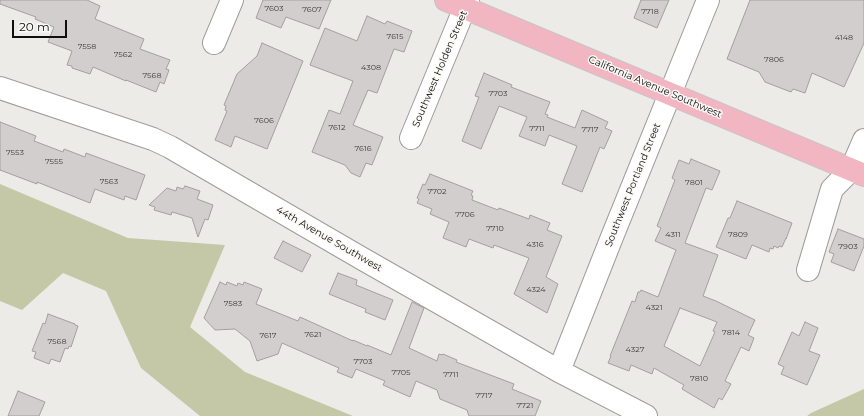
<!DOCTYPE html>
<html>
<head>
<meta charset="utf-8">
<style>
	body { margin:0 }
	#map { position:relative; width:864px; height:416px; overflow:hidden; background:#edebe8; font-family:Montserrat,sans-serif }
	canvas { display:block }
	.scale { position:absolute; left:12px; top:20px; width:55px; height:18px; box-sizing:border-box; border:2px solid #0f0e0d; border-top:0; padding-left:5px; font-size:12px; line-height:14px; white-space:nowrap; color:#0f0e0d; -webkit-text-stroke:3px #faf9f5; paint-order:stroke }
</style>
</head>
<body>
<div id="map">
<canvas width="864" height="416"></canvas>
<div class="scale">20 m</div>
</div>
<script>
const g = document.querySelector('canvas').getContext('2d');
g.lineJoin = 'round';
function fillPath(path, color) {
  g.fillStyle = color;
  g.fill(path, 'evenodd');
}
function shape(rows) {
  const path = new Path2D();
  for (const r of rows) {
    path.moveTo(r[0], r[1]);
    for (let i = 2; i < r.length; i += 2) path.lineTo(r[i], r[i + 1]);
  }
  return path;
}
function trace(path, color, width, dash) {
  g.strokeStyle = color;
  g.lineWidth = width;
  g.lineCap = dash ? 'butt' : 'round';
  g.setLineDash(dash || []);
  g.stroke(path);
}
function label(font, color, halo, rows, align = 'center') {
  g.font = font + ' Montserrat,sans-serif';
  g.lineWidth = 3;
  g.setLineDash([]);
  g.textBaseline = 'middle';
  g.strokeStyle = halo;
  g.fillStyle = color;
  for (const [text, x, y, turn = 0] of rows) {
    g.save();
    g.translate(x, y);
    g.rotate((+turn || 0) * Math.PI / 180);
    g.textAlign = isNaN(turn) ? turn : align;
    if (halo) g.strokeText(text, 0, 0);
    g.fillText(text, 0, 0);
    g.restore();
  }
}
fillPath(shape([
	[0,184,128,238,225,245,190,327,245,372,353,416,200,416,141,368,106,291,63,273,22,310,0,301],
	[864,389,864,416,807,416,811,413]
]), '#c5c8a6');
const building = shape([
	[0,0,87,0,100,6,95,19,144,39,140,49,170,60,166,69,169,70,164,84,160,82,156,92,126,80,126,81,93,67,90,74,72,68,72,66,67,65,72,51,48,42,54,27,35,19,36,17,0,4,0,0],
	[263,0,331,0,319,29,286,17,281,28,256,18,263,0],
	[641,0,669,0,657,28,634,18,641,0],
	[750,0,864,0,864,43,844,87,812,73,805,93,793,89,791,92,765,82,759,72,727,59,750,0],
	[367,16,385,24,387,21,412,31,404,52,394,49,377,93,368,90,353,125,383,137,372,165,366,163,360,177,351,173,345,165,312,152,329,110,340,114,353,81,310,65,325,28,357,41,367,16],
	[262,43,303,61,267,149,235,136,231,147,215,140,227,111,225,110,226,106,224,105,237,74,257,56,262,43],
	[484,73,512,85,511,87,550,102,545,114,548,115,547,117,575,128,582,110,608,122,605,128,612,131,604,149,600,147,582,192,562,184,577,146,549,135,545,146,519,136,527,117,499,106,481,149,462,141,479,97,475,96,484,73],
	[0,122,36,136,34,141,63,152,64,149,85,157,86,153,145,175,136,200,125,196,124,200,95,189,90,203,37,182,37,184,0,170,0,122],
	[691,159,720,171,712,190,706,188,685,243,718,255,703,296,716,301,755,320,748,335,754,338,749,351,741,347,725,381,731,384,722,400,719,398,714,408,682,389,684,385,654,368,652,374,631,365,629,371,608,363,611,356,610,356,632,301,635,302,638,292,640,292,641,290,658,297,676,250,655,241,661,228,657,226,675,180,672,178,679,160,689,164,691,159],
	[680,308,717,322,713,331,715,332,700,366,664,346,680,308],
	[430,174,473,191,471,195,473,196,472,200,498,210,499,208,529,219,530,215,550,223,547,230,562,236,546,277,558,284,547,313,514,294,529,258,494,245,493,248,469,239,466,247,443,238,449,222,430,214,432,209,417,203,419,199,417,198,423,184,425,185,430,174],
	[185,186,200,191,197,199,213,205,208,220,205,219,198,237,192,218,172,212,171,215,154,210,155,207,149,205,167,188,176,191,177,187,183,189,185,186],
	[737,201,792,223,786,239,786,238,782,247,779,246,778,248,774,246,773,249,770,248,769,252,752,245,746,259,716,247,728,218,730,218,737,201],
	[838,229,864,239,864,246,854,271,831,262,834,254,829,252,838,229],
	[283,241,311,255,302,272,274,258,283,241],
	[338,273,357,280,356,285,393,300,385,320,365,312,366,309,329,294,338,273],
	[220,282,226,285,227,282,237,286,238,283,243,285,244,282,262,289,256,304,298,321,300,317,353,341,353,340,367,346,367,345,391,355,412,302,424,308,409,348,437,361,439,354,442,355,443,354,457,360,456,362,514,384,512,389,541,401,535,416,469,416,467,410,440,399,437,390,416,381,410,397,383,385,385,381,356,369,352,378,337,372,339,368,282,343,278,354,257,361,250,341,235,329,215,330,204,318,220,282],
	[48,314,75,324,75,325,78,326,71,347,69,346,68,349,65,348,60,362,51,359,49,364,34,358,36,352,32,351,43,323,45,324,48,314],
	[805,322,818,328,809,351,820,355,807,385,781,374,784,367,778,364,792,332,799,336,805,322],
	[18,391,45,402,39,416,8,416,18,391]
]);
fillPath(building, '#d2cecd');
trace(building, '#a39f9e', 1);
const minor = shape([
	[214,43,232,0],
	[0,88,153,139,170,147,361,258,559,371,646,416],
	[411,138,468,0],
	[808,270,832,189,851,170,864,140],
	[559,371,612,237,708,0]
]);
const major = shape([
	[446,0,864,175]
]);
trace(minor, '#9e9d9a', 24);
trace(major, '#c5c5c5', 24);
trace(minor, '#fff', 22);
trace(major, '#f1b6c2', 22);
label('8px', '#403e3d', null, [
	["7603",274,9],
	["7607",312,10],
	["7718",650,12],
	["7615",395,37],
	["4148",844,38],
	["7558",87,47],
	["7562",123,55],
	["7806",774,60],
	["4308",371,68],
	["7568",152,76],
	["7703",498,94],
	["7606",264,121],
	["7612",337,128],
	["7711",537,129],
	["7717",590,130],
	["7616",363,149],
	["7553",15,153],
	["7555",54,162],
	["7563",109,182],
	["7801",694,183],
	["7702",437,192],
	["7706",465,215],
	["7710",495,229],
	["4311",673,235],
	["7809",738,235],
	["4316",535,245],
	["7903",848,247],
	["4324",536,290],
	["7583",233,304],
	["4321",654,308],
	["7814",731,333],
	["7621",313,335],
	["7617",268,336],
	["7568",57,342],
	["4327",635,350],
	["7703",363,362],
	["7705",401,373],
	["7711",451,375],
	["7810",699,379],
	["7717",484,396],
	["7721",525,406]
]);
label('10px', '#0f0e0d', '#faf9f5', [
	["Southwest Holden Street",440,69,-67],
	["California Avenue Southwest",655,87,23],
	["Southwest Portland Street",633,185,-68],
	["44th Avenue Southwest",329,239,30]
]);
</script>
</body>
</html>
